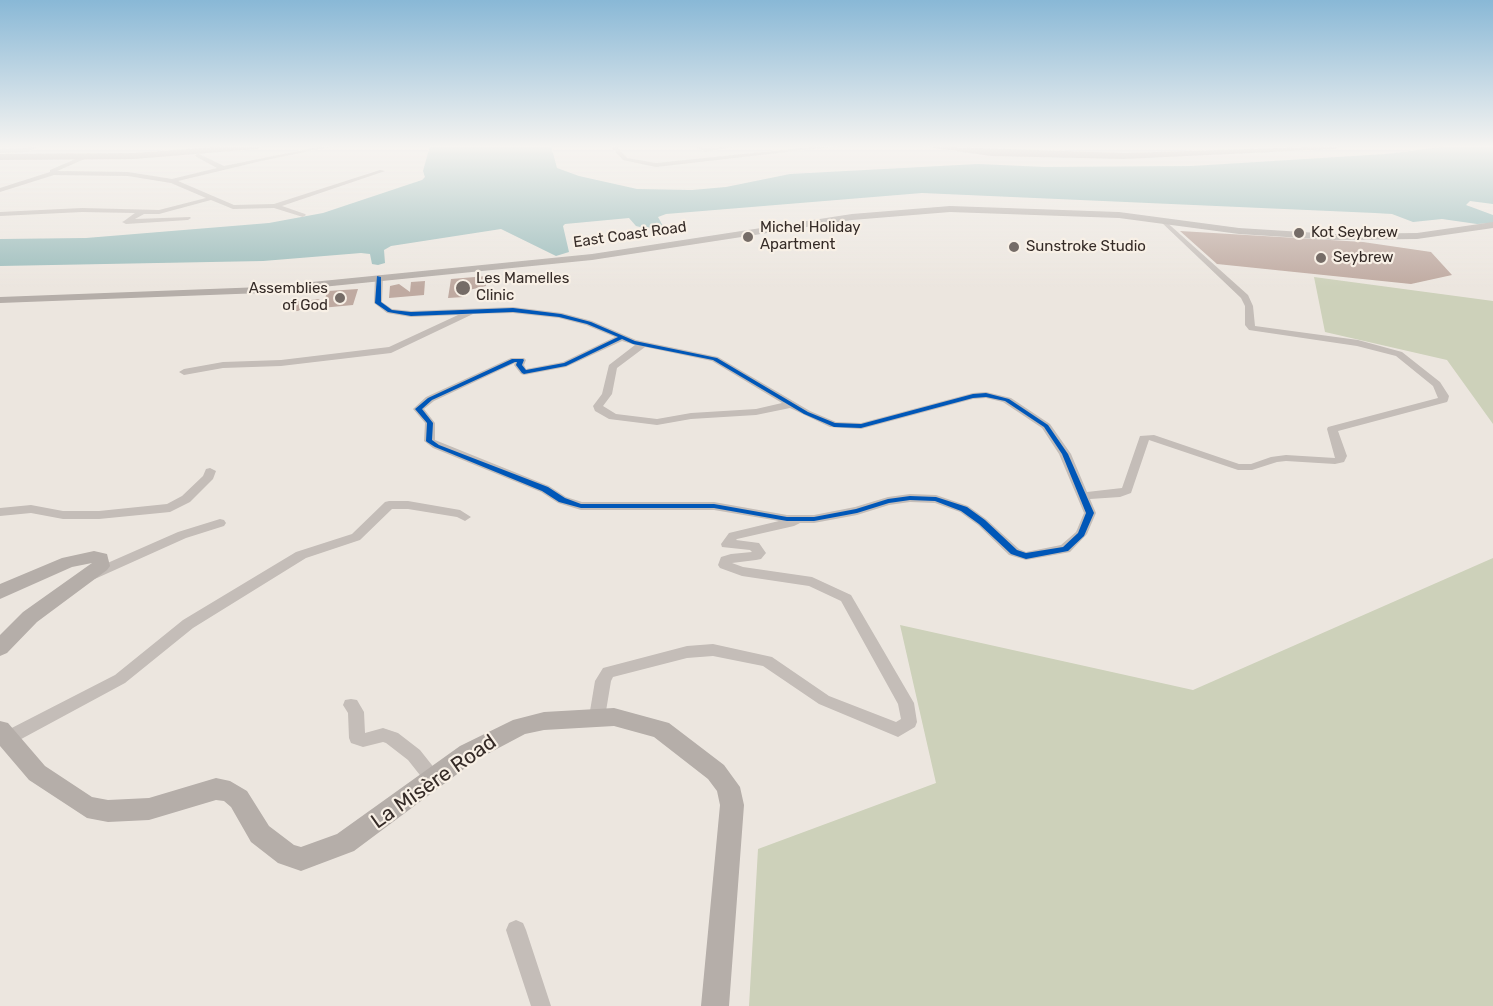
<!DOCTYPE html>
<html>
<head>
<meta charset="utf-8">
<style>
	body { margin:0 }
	canvas { display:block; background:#ece6df }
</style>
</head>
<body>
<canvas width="1493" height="1006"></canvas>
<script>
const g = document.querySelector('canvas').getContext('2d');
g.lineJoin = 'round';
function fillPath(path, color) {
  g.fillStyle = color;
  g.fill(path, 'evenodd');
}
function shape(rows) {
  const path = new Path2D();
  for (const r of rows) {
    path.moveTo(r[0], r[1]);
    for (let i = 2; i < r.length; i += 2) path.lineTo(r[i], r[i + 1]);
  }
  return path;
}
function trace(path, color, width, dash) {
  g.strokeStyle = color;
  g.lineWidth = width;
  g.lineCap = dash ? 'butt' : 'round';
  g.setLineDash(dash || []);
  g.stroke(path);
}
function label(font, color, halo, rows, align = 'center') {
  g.font = font + ' Rubik,sans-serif';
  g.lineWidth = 4.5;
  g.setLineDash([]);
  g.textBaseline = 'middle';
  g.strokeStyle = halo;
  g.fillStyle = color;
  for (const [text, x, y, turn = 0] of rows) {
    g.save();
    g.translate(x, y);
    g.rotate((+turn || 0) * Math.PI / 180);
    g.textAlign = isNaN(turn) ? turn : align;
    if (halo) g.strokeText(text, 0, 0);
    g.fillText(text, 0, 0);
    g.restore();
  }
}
fillPath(shape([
	[1314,277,1493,301,1493,424,1447,360,1325,332],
	[1493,558,1493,1006,749,1006,758,849,936,783,900,625,1193,690]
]), '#cdd1ba');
fillPath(shape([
	[430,146,551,146,557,168,579,176,637,189,692,190,726,187,790,174,978,164,1045,167,1192,166,1386,154,1449,146,1493,146,1493,204,1470,201,1466,205,1493,215,1493,223,1477,224,1442,219,1413,222,1392,214,1375,213,922,193,666,214,658,217,663,226,644,228,636,226,629,218,565,224,563,226,569,252,556,256,501,229,391,246,384,250,385,263,378,265,372,264,370,254,361,253,263,261,0,266,0,239,86,238,269,223,323,213,422,180,425,177,423,171]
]), '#9cbdbc');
fillPath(shape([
	[1180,231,1363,242,1431,252,1452,275,1411,284,1217,264],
	[487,276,486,286,465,291,464,297,448,298,451,279],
	[425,281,424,295,389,298,390,286,399,284,410,292,411,282],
	[358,289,353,305,321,308,328,291],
	[320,299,298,311,290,311,293,302]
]), '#bfaaa1');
fillPath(shape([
	[32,146,40,146,27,152,0,153,0,149,26,148,32,146],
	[323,146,334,146,261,161,178,181,234,205,274,204,380,170,385,171,282,206,305,214,306,215,303,217,274,208,233,209,211,200,159,214,144,214,135,219,190,217,191,218,188,220,126,224,122,222,124,221,135,213,82,212,0,216,0,212,82,208,159,210,206,198,171,183,128,176,54,175,0,192,0,188,50,172,50,170,85,155,87,158,57,171,128,172,172,179,217,168,195,156,197,153,224,166,323,146],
	[610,146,616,146,627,158,656,163,821,146,839,146,656,167,623,160,610,146],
	[693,146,707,148,739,146,706,152,693,146],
	[1162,218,1248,295,1253,306,1255,326,1358,340,1402,352,1440,382,1449,396,1448,400,1447,402,1338,431,1347,456,1344,462,1335,464,1286,461,1277,462,1252,470,1238,470,1149,440,1131,493,1120,497,1090,499,1096,513,1087,534,1070,552,1065,553,1026,560,1009,555,978,525,960,512,935,503,910,502,889,505,857,515,814,523,800,523,794,526,737,539,736,540,759,543,766,553,761,559,756,560,732,563,743,567,812,577,851,595,914,703,917,722,915,727,898,737,819,704,763,666,713,656,687,658,613,677,611,681,605,717,603,722,597,724,591,722,589,717,595,681,603,668,687,646,713,644,772,657,829,696,896,722,901,719,898,704,841,601,809,586,742,576,720,568,718,565,721,557,731,554,752,552,750,550,722,547,721,544,729,533,779,521,714,510,581,510,558,503,541,492,433,448,424,441,425,423,413,409,426,397,511,358,524,358,526,360,524,365,526,369,563,362,615,337,586,325,559,318,513,313,473,314,391,353,281,366,223,368,184,375,179,372,184,369,223,362,281,360,389,347,458,315,411,317,387,313,374,303,375,277,379,275,383,277,382,302,392,309,411,311,513,307,562,313,592,321,636,340,718,357,810,411,836,422,861,423,973,393,986,392,1011,398,1050,424,1071,454,1087,492,1122,488,1140,436,1154,435,1239,464,1251,464,1271,457,1286,455,1335,458,1327,429,1328,427,1438,398,1433,386,1396,356,1357,346,1249,330,1245,325,1245,306,1241,298,1160,221,1159,220,1162,218],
	[622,341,635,345,609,365,602,394,593,406,595,411,609,419,657,425,691,419,756,415,790,408,830,427,861,429,973,399,986,398,1003,402,1042,428,1059,454,1084,513,1076,532,1061,545,1026,552,1019,549,986,519,968,506,936,495,910,494,888,497,855,507,814,515,787,515,714,502,582,502,566,497,549,486,435,440,435,423,424,409,434,401,515,363,514,365,521,374,524,375,566,367,622,341],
	[645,347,712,361,782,403,756,409,691,413,657,419,616,414,603,406,612,394,617,368,645,347],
	[210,468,216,471,213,479,190,502,170,512,99,519,63,519,31,513,0,516,0,508,31,505,63,511,99,511,167,504,182,496,203,476,206,469,210,468],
	[389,501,408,501,460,510,471,517,465,521,457,517,408,509,392,509,360,540,306,558,193,628,125,683,12,744,6,746,0,744,0,734,115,675,183,620,296,552,352,534,385,502,389,501],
	[220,519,224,520,226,523,224,526,186,538,97,578,92,580,87,578,85,575,87,572,178,532,220,519],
	[351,699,357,700,364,712,365,733,383,728,398,733,420,750,439,774,441,779,439,784,433,786,427,784,408,760,386,743,383,742,363,747,351,743,349,738,348,713,343,705,345,700,351,699],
	[516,920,523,923,526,930,551,1006,531,1006,506,930,509,923,516,920]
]), '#c4bdb8');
fillPath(shape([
	[950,206,1119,212,1239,228,1334,234,1417,233,1493,222,1493,228,1417,239,1334,240,1239,234,1119,218,950,212,852,220,592,260,262,293,0,303,0,297,262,287,592,254,852,214,950,206],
	[94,551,107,554,110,566,107,570,37,622,7,653,0,656,0,635,23,612,92,563,72,567,0,599,0,584,62,558,94,551],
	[614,708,669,723,724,765,740,787,744,805,729,1006,701,1006,720,805,717,791,708,779,654,737,614,726,544,730,525,734,476,760,354,851,301,871,278,863,251,842,231,807,224,801,216,800,149,820,108,822,87,818,29,780,0,746,0,721,8,723,45,766,92,797,108,800,149,798,216,778,230,781,247,791,269,826,294,845,301,847,337,834,460,746,513,720,544,712,614,708]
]), '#b5aea9');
fillPath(shape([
	[227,146,261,146,257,149,134,159,0,160,0,154,134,153,227,146],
	[921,146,1124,153,1339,146,1335,149,1124,159,991,156,921,146]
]), '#b3aca7');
fillPath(shape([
	[377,276,381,277,381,302,392,310,411,312,513,308,561,314,591,322,635,341,717,358,808,412,835,423,861,424,973,394,986,393,1009,399,1048,425,1068,454,1094,513,1084,536,1068,551,1026,559,1011,554,979,524,961,511,935,501,910,500,889,503,857,513,814,521,787,521,714,508,581,508,559,502,542,491,435,447,427,442,426,441,427,423,415,409,428,398,512,359,523,359,524,360,522,365,526,370,564,363,618,337,587,324,559,317,513,312,411,316,388,312,375,303,377,276],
	[622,339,633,344,713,360,804,414,834,427,861,428,973,398,986,397,1005,401,1044,427,1062,454,1086,513,1078,533,1063,547,1026,553,1017,550,985,520,967,507,936,497,910,496,888,499,856,509,814,517,787,517,714,504,581,504,565,498,548,487,439,445,432,440,433,423,422,409,432,400,515,362,517,362,516,365,522,373,524,374,566,366,622,339]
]), '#0057b8');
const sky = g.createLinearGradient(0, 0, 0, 287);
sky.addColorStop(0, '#89b8d6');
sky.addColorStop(0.51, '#f6f4f1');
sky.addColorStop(1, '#f6f4f100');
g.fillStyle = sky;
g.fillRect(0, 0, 1493, 287);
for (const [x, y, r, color] of [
	[1299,233,6,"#756c67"],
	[748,237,6,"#756c67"],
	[1014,247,6,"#756c67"],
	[1321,258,6,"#756c67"],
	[463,288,8,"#756c67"],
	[340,298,6,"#756c67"]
]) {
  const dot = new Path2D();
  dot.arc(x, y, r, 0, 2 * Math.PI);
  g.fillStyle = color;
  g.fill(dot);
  trace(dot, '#f8f0e6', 2);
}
label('15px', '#352b27', '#f8f0e6', [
	["Michel Holiday",760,228],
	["Apartment",760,245],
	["Kot Seybrew",1311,233],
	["Sunstroke Studio",1026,247],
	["Seybrew",1333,258],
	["Les Mamelles",476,279],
	["Clinic",476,296],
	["Assemblies",328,289,"right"],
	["of God",328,306,"right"]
], 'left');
label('15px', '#352b27', '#f8f0e6', [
	["East Coast Road",630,235,-8]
]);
label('21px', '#352b27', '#f8f0e6', [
	["La Misère Road",434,782,-35]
]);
</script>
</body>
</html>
